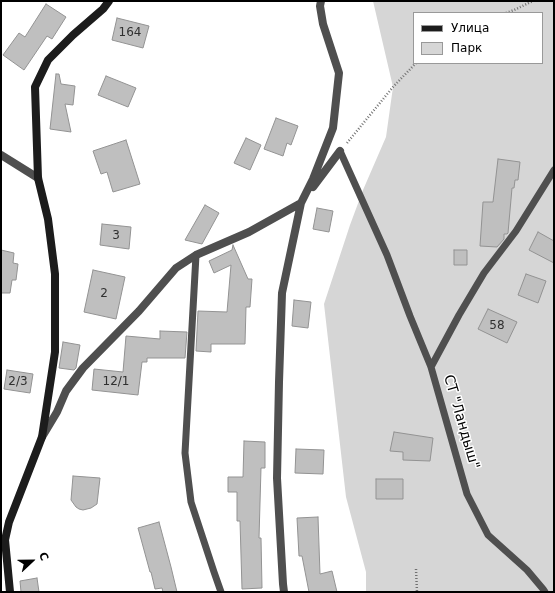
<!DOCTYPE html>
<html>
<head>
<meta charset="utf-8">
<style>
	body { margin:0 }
	#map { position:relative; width:555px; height:593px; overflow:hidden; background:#fff; font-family:"DejaVu Sans",sans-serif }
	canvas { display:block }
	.frame { position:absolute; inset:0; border:2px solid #000; pointer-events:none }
	.legend { position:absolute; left:413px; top:12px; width:130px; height:52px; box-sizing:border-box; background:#fff; border:1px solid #999; margin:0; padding:5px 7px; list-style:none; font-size:12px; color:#000 }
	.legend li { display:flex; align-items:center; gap:8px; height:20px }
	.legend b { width:20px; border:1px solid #999 }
	.north { position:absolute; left:12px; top:541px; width:40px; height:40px; -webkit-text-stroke:3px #fff; paint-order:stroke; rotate:68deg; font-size:11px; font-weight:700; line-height:16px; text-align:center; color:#000 }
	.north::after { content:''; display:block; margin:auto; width:14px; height:18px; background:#000; clip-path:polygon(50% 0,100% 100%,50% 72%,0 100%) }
</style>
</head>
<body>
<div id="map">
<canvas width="555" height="593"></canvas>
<div class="frame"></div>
<ul class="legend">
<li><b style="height:5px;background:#1c1c1c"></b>Улица</li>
<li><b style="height:11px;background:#d6d6d6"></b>Парк</li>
</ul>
<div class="north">С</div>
</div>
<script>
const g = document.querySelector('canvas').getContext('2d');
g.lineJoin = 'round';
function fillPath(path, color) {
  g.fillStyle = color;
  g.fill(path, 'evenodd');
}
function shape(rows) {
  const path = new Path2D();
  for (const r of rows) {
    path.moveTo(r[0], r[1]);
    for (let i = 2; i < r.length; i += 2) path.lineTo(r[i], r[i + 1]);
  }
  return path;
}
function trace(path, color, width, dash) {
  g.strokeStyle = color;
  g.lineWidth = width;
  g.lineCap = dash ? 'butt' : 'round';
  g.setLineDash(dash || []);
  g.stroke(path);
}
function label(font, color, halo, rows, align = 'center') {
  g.font = font + ' "DejaVu Sans",sans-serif';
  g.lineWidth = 3;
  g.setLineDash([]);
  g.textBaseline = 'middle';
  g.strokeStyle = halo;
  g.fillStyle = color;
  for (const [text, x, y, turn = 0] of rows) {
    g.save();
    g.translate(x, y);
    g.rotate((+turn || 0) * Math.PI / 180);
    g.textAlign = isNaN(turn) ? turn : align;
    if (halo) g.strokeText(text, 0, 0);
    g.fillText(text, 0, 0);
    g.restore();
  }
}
fillPath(shape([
	[373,1,554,1,554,592,366,592,366,572,346,497,324,304,350,225,363,190,386,137,393,87],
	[414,13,542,13,542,63,414,63]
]), '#d6d6d6');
const building = shape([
	[46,4,66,17,52,39,47,36,24,70,3,55,19,33,25,37,46,4],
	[117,18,149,26,143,48,112,40,117,18],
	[56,74,59,74,61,84,75,86,73,105,65,104,71,132,50,129,56,74],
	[106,76,136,88,128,107,98,95,106,76],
	[276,118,298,126,291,145,287,143,283,156,264,149,276,118],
	[246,138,261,145,250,170,234,163,246,138],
	[126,140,140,184,113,192,107,172,101,174,93,151,126,140],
	[498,159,520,162,518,180,515,180,514,188,512,188,508,233,507,234,504,234,504,239,497,247,480,246,483,202,493,202,498,159],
	[205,205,219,213,202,244,185,240,205,205],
	[317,208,333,211,329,232,313,229,317,208],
	[102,224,131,227,129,249,100,245,102,224],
	[538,232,554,241,554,263,529,250,538,232],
	[233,245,248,279,252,279,250,307,246,307,245,344,211,344,211,352,196,351,198,311,227,312,231,265,214,273,209,261,232,250,233,245],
	[1,250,14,253,13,263,18,264,16,280,12,280,10,293,1,293,1,250],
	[454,250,467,250,467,265,454,265,454,250],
	[93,270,125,277,116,319,84,312,93,270],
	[526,274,546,281,538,303,518,295,526,274],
	[294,300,311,302,308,328,292,326,294,300],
	[488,309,517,322,507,343,478,329,488,309],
	[160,331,187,332,185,358,147,358,147,362,142,362,138,395,92,390,94,369,123,372,126,336,160,339,160,331],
	[63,342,80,345,76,368,74,370,59,368,63,342],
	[7,370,33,374,30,393,4,389,7,370],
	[394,432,433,438,430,461,403,460,403,452,390,451,394,432],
	[244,441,265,442,265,468,261,468,259,538,261,538,262,588,242,589,240,521,237,521,237,492,228,492,228,477,243,477,244,441],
	[296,449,324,450,323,474,295,473,296,449],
	[73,476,100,478,97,504,91,508,83,510,79,509,76,507,71,500,73,476],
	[376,479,403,479,403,499,376,499,376,479],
	[318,517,320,574,332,571,337,592,309,592,302,556,299,556,297,518,318,517],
	[159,522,171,567,177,592,163,592,162,588,155,589,151,572,150,572,138,528,159,522],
	[37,578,39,592,21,592,20,581,37,578]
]);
fillPath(building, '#bfbfbf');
trace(building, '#939393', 1);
trace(shape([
	[506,13,514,10,533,1],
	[347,143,393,87,416,63],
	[416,569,417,592]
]), '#717171', 2.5, [1, 2]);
trace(shape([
	[340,151,387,255,410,316,431,367,467,494,488,535,527,570,543,589,545,592],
	[196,255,185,453,191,502,214,572,221,592],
	[431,367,459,315,484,273,516,231,554,170]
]), '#4f4f4f', 7);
trace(shape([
	[1,155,38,178],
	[313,187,340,151],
	[42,437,57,412,66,391,83,368,139,311,176,268,196,255,249,232,301,203,313,179,333,128,339,73,323,24,320,6,321,1],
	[284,592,283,584,277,478,279,382,282,293,301,203,302,201]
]), '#4f4f4f', 8);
trace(shape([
	[10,592,5,540,9,522,42,437,55,352,55,274,48,219,38,178,35,87,48,60,73,35,103,9,109,1]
]), '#1c1c1c', 8);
label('12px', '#303030', null, [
	["164",130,33],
	["3",116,236],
	["2",104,294],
	["58",497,326],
	["2/3",18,382],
	["12/1",116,382]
]);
label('14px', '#000', '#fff', [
	["СТ \"Ландыш\"",461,422,74]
]);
</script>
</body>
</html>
